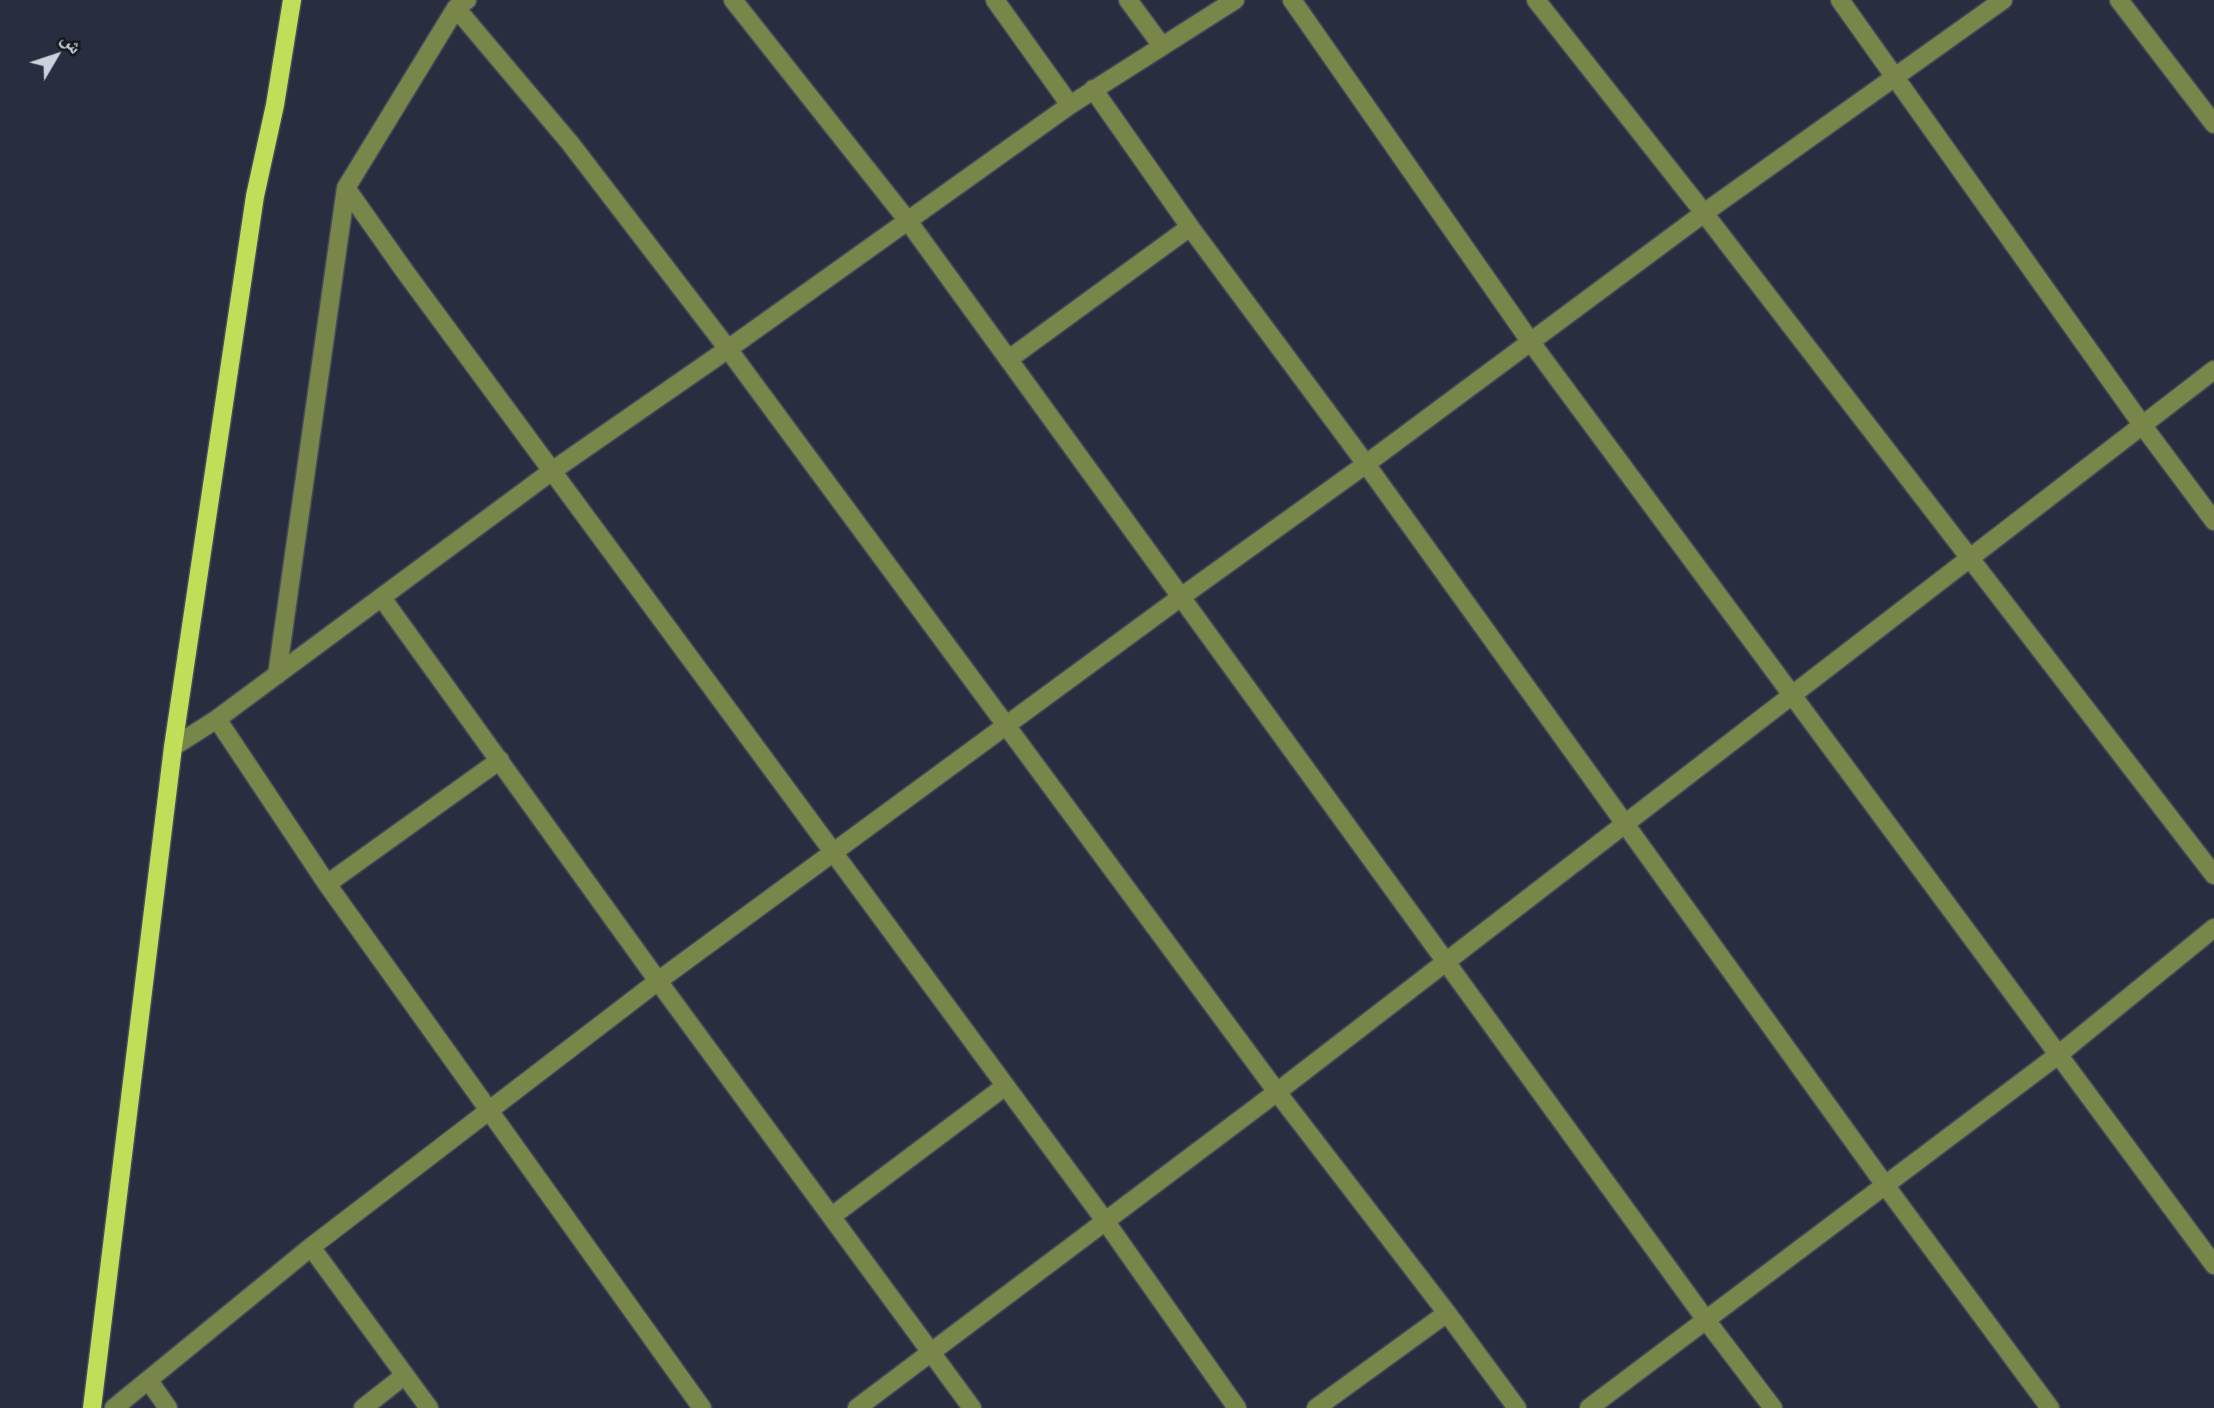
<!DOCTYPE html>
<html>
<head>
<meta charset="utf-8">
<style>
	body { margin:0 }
	#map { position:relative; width:2214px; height:1408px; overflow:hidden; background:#282e3f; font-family:"Golos Text","Noto Naskh Arabic",sans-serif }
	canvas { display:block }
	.north { position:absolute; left:21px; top:21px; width:70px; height:70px; -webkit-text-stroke:5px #14171e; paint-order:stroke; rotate:51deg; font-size:19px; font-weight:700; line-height:28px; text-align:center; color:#cdd1dc }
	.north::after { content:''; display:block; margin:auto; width:24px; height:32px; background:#cdd1dc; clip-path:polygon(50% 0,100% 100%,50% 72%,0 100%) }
</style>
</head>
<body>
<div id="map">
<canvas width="2214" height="1408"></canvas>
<div class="north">ش</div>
</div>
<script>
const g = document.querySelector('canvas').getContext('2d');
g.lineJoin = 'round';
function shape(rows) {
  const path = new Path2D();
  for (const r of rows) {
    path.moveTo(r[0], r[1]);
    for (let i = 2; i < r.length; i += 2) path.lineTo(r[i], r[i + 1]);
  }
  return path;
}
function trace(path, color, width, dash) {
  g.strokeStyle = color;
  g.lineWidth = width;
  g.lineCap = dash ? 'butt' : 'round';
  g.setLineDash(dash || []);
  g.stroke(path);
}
const minor = shape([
	[733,0,908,221,1706,1320,1773,1408],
	[995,0,1070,105],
	[1128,0,1162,46],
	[1292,0,1530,341,2214,1265],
	[1536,0,1704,213,2214,875],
	[1840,0,2143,426,2214,521],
	[2119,0,2214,124],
	[456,8,570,143,728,349,1277,1092,1447,1313,1517,1408],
	[1093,89,1190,227,1366,464,1885,1185,2050,1408],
	[346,188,406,273,1106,1222,1237,1408],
	[1009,359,1190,227],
	[382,598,658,981,972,1408],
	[277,675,346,188,456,8,467,0],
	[217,719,327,884,702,1408],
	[173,747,217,719,552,471,728,349,1070,105,1235,0],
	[327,884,500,760],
	[832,1216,1004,1087],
	[311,1247,429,1408],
	[149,1381,168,1408],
	[114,1408,311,1247,658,981,1181,597,1366,464,1704,213,2003,0],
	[363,1408,405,1375],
	[857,1408,1277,1092,2214,370],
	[1316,1408,1447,1313],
	[1589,1408,2058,1055,2214,928]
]);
const major = shape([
	[92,1408,173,747,255,196,275,105,292,0]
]);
trace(minor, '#464b5b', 21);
trace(major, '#464b5b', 21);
trace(minor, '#78864a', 18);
trace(major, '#c1de59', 18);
</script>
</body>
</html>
